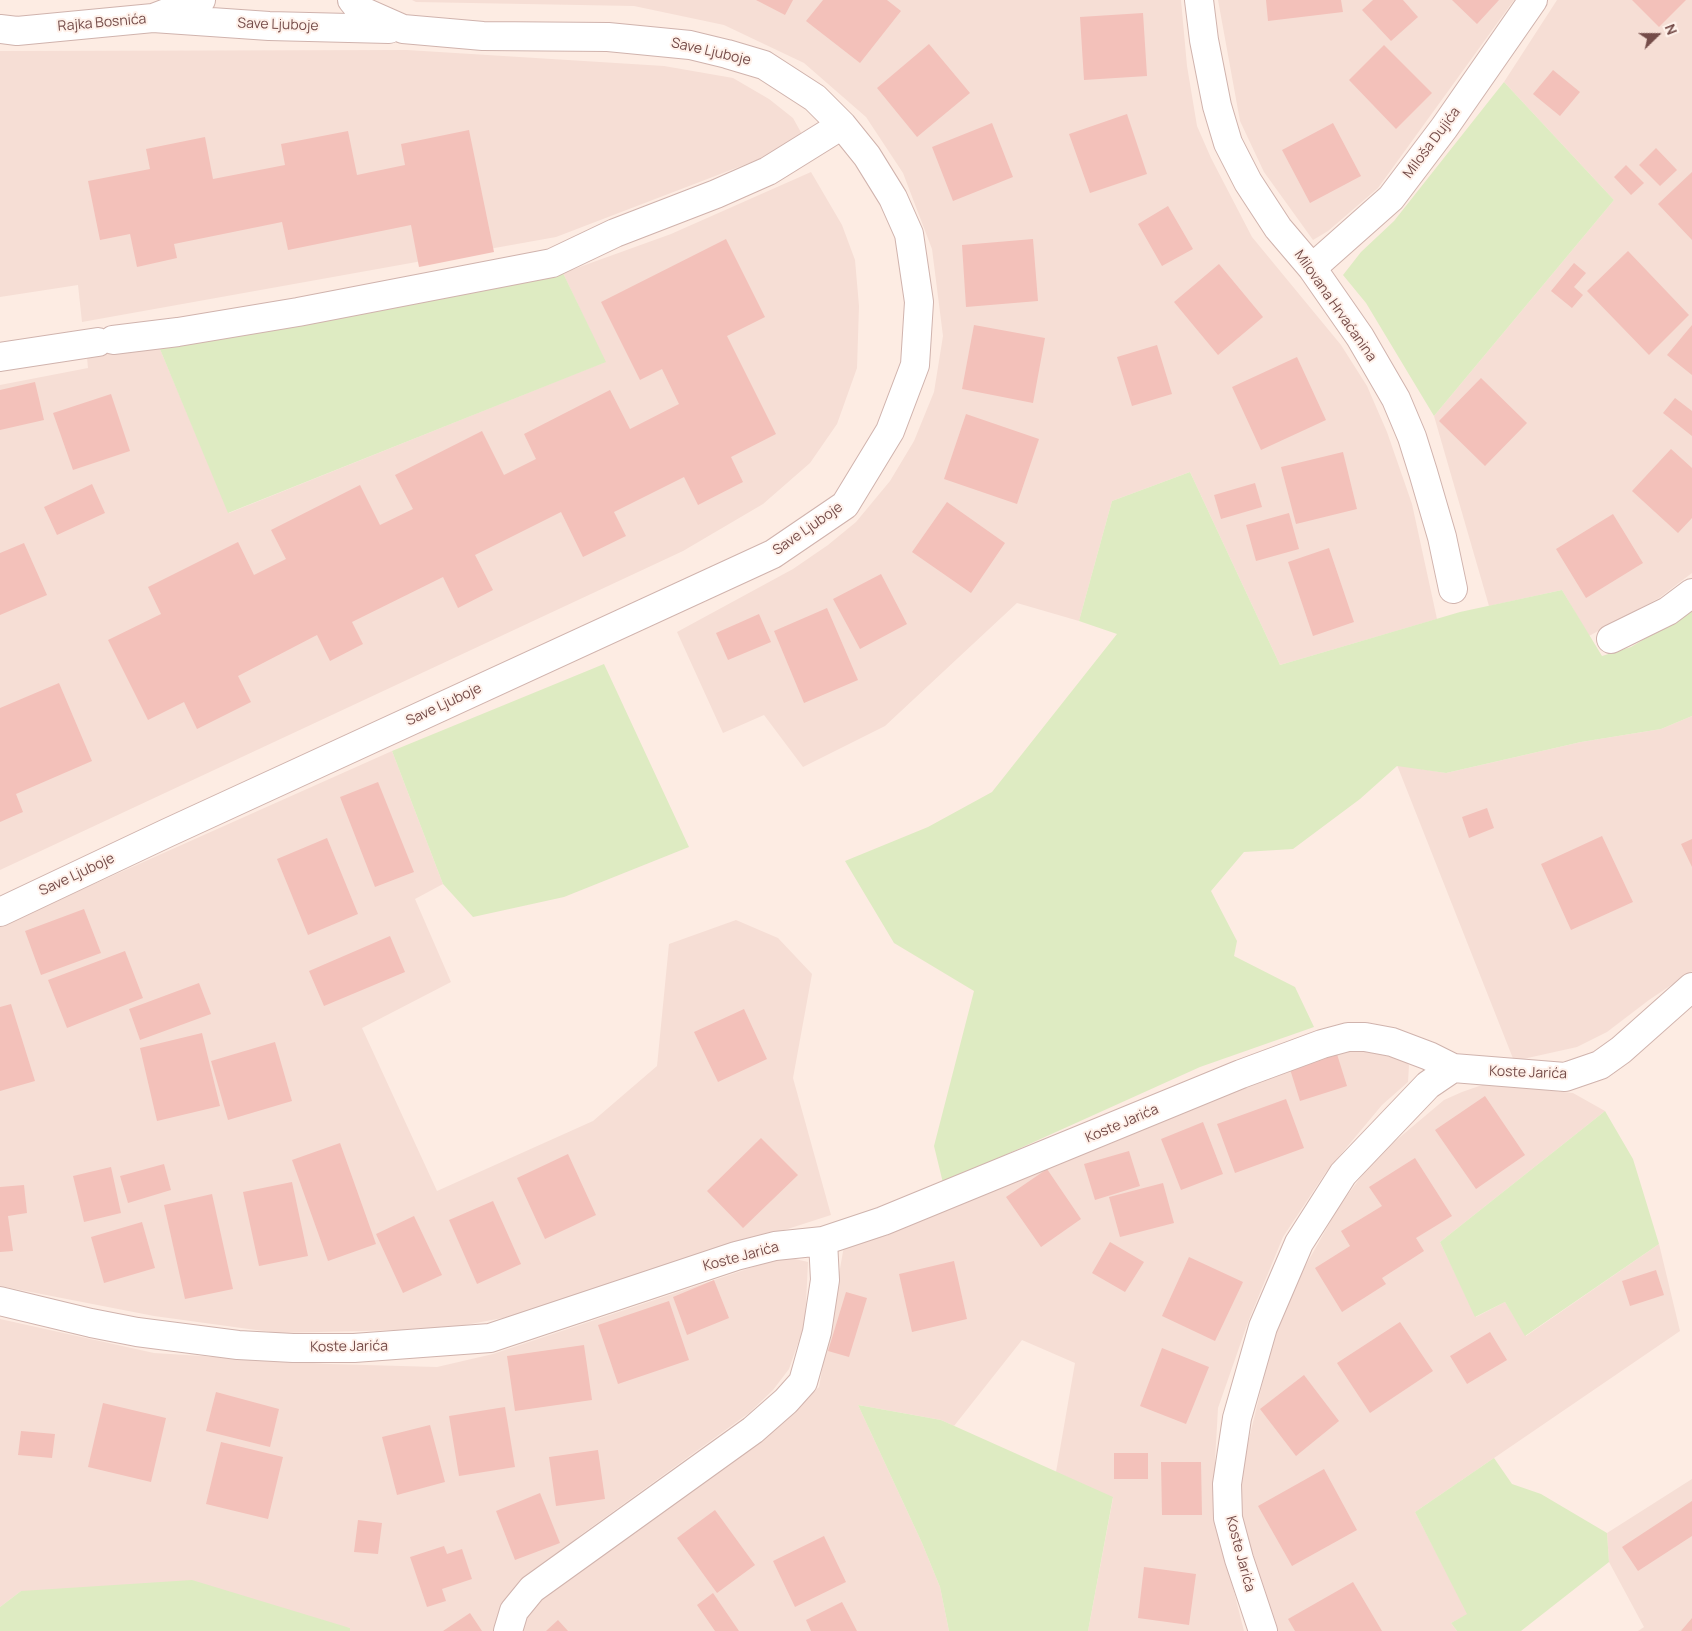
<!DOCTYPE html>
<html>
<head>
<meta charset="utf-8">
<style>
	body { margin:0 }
	#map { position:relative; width:1692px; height:1631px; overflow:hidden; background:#fdece3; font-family:Manrope,sans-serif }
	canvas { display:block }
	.north { position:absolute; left:1632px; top:10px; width:50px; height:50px; -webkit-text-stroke:4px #fff1ea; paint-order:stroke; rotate:68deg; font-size:14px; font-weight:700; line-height:20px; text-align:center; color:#754c49 }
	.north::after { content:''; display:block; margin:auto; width:18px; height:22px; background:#754c49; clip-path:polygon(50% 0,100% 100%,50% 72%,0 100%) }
</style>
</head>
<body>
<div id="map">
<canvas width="1692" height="1631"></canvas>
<div class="north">N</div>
</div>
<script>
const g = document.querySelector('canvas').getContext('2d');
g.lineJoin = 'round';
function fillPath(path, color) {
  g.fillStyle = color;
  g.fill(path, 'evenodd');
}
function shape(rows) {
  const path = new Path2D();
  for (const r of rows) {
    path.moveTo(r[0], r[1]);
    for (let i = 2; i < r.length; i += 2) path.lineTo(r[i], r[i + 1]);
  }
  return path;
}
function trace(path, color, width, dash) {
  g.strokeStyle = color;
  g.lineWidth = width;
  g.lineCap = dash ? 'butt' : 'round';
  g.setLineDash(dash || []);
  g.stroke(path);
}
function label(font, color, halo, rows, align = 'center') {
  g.font = font + ' Manrope,sans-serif';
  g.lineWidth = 4;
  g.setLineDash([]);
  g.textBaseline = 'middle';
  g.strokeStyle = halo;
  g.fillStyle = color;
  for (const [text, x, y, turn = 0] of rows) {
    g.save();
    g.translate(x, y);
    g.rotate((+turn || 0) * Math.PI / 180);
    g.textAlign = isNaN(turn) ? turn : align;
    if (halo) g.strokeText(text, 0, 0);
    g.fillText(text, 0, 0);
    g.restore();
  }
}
fillPath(shape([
	[412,0,1181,0,1187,66,1197,126,1211,158,1252,237,1341,345,1367,386,1387,432,1412,504,1437,619,1280,665,1190,472,1112,501,1079,621,1017,603,885,726,803,767,764,715,723,733,677,632,793,569,828,545,856,522,890,481,914,441,934,392,943,336,932,249,903,173,866,117,804,63,724,25,634,6,416,2],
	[1218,0,1514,0,1378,188,1328,231,1313,240,1264,172,1240,121],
	[1557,0,1692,0,1692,573,1659,598,1589,636,1562,590,1489,606,1434,416,1614,200,1504,82],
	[407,50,664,66,733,78,769,99,793,118,803,136,770,155,556,237,82,322,78,285,0,297,0,51],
	[811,172,842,225,855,260,859,306,857,368,837,424,810,463,763,504,683,551,0,870,0,385,88,368,86,347,157,342,229,513,605,362,563,273,671,234],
	[1692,716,1692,971,1649,1000,1607,1032,1577,1047,1514,1061,1397,765,1446,773,1581,742,1661,729],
	[392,751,443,884,415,899,451,982,362,1028,437,1191,593,1121,657,1066,669,944,736,920,778,938,812,974,793,1078,831,1215,524,1314,444,1329,278,1333,154,1316,0,1286,0,926],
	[1347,1047,1400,1055,1409,1065,1408,1082,1382,1105,1326,1172,1283,1237,1248,1322,1218,1408,1215,1461,1220,1537,1244,1631,1088,1631,1113,1498,1056,1472,1075,1363,1022,1340,954,1426,941,1420,858,1405,922,1543,940,1587,949,1631,520,1631,529,1609,546,1592,752,1445,819,1387,844,1246,1243,1083],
	[1485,1084,1573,1093,1605,1111,1440,1242,1476,1317,1505,1302,1526,1336,1659,1244,1680,1331,1415,1512,1468,1614,1451,1623,1457,1631,1274,1631,1240,1515,1238,1484,1280,1311,1338,1208,1374,1159,1444,1100,1462,1092],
	[791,1258,808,1262,805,1323,789,1369,773,1390,749,1413,582,1534,513,1590,500,1614,495,1631,350,1631,350,1628,21,1591,0,1607,0,1319,154,1353,329,1364,437,1367,493,1354,765,1263],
	[1692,1479,1692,1631,1638,1631,1644,1627,1609,1562,1607,1533]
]), '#f6ded5');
fillPath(shape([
	[1504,82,1614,200,1434,416,1366,303,1343,275,1361,252,1394,221],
	[563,273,606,362,228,513,157,342],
	[1190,472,1280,665,1460,612,1562,590,1602,656,1631,647,1673,622,1692,606,1692,716,1661,729,1581,742,1446,773,1397,766,1360,799,1293,849,1244,852,1211,891,1237,941,1234,956,1295,987,1314,1027,1200,1067,943,1183,934,1146,974,991,894,943,845,861,928,827,992,792,1117,634,1079,621,1112,501],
	[604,664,689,847,564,897,473,917,443,884,392,751],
	[1605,1111,1633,1159,1659,1244,1525,1336,1505,1302,1475,1317,1440,1242],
	[858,1405,941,1420,1113,1497,1088,1631,949,1631,940,1587,922,1543],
	[1494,1458,1512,1484,1541,1494,1607,1533,1609,1562,1521,1631,1457,1631,1451,1623,1467,1614,1415,1512],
	[192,1580,350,1628,350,1631,0,1631,0,1607,21,1591]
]), '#deebc2');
fillPath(shape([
	[756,0,793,0,785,15],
	[823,0,887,0,901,11,860,63,806,21],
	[1266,0,1341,0,1343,12,1268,21],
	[1373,0,1403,0,1418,17,1391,41,1362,10],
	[1452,0,1499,0,1477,24],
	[1632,0,1686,0,1659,27],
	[1143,13,1147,76,1084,80,1080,17],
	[929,44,970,93,917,137,877,88],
	[1384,45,1432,93,1396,129,1349,80],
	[1553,70,1580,92,1560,116,1533,94],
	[1127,114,1147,174,1090,193,1069,134],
	[992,123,1013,177,953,201,932,147],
	[1333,123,1361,176,1310,203,1282,150],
	[469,130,494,252,419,267,411,225,288,250,282,222,174,244,177,258,137,267,130,234,100,240,88,181,150,169,146,149,205,137,213,179,285,165,281,144,348,131,357,175,405,165,401,144],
	[1656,148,1677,170,1660,186,1639,165],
	[1626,165,1644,183,1631,195,1614,177],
	[1692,172,1692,240,1658,204],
	[1168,206,1193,249,1162,266,1138,224],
	[726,239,765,317,727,336,776,434,731,457,743,482,698,505,684,477,614,512,626,536,583,557,561,512,475,555,493,590,458,608,443,577,352,622,363,644,330,661,317,635,238,676,251,702,197,729,184,702,148,720,108,640,161,614,148,587,238,542,254,575,286,559,271,530,360,485,380,525,413,509,395,475,482,431,504,475,536,459,524,434,610,390,630,429,679,404,662,369,640,380,601,302],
	[1033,239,1038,301,966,307,962,245],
	[1628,251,1689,315,1649,355,1587,291],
	[1574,263,1586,273,1574,287,1583,295,1572,308,1551,291],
	[1219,264,1263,317,1218,355,1174,302],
	[974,325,1045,338,1033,403,962,389],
	[1692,325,1692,375,1667,355],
	[1157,345,1172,394,1132,406,1117,357],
	[1297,357,1326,420,1261,450,1232,387],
	[1481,378,1527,423,1485,466,1439,421],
	[35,382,44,420,0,430,0,390],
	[111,394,130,451,73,470,53,413],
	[1675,398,1692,411,1692,436,1663,413],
	[966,414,1039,439,1017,504,944,479],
	[1671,449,1692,468,1692,518,1678,533,1632,491],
	[1343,452,1357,509,1296,524,1281,467],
	[1255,483,1262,507,1221,519,1214,495],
	[92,484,105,513,57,535,44,507],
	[947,502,1005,543,971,593,912,552],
	[1289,513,1299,549,1256,561,1246,525],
	[1613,514,1643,563,1586,598,1556,549],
	[24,543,47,595,0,615,0,553],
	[1329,548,1354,622,1313,636,1288,562],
	[881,574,907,624,860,649,833,599],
	[827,608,858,680,804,703,774,631],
	[759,614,771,642,728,660,716,633],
	[59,683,92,761,16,794,23,812,0,822,0,708],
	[378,782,414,872,375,887,340,797],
	[1487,808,1494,828,1469,838,1462,817],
	[1602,836,1633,902,1571,930,1541,864],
	[327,838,358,914,308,935,277,859],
	[1692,839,1692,867,1681,844],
	[84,909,101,953,41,975,25,931],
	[390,936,405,972,324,1006,309,971],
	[125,951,143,998,67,1028,48,980],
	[199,983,211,1014,140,1040,129,1009],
	[11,1004,35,1081,0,1091,0,1007],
	[744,1009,767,1059,718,1082,694,1032],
	[202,1033,220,1106,157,1121,140,1048],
	[275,1042,292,1101,228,1120,211,1061],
	[1336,1051,1347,1086,1300,1101,1289,1066],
	[1485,1096,1525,1155,1476,1189,1435,1130],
	[1286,1099,1304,1148,1235,1173,1217,1124],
	[1203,1122,1223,1174,1181,1190,1161,1139],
	[761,1138,798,1175,743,1228,707,1191],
	[340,1143,376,1244,328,1261,292,1160],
	[1129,1151,1140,1186,1095,1200,1084,1164],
	[568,1154,596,1215,545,1239,517,1178],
	[1415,1158,1452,1216,1416,1238,1424,1251,1382,1278,1386,1284,1342,1312,1315,1268,1350,1246,1341,1231,1382,1206,1369,1187],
	[164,1164,171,1190,128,1203,120,1176],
	[111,1167,121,1213,84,1222,73,1176],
	[1047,1169,1081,1219,1041,1247,1006,1197],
	[292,1182,308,1256,259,1266,243,1192],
	[1163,1183,1174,1223,1120,1237,1109,1197],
	[24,1185,27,1213,8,1216,13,1251,0,1252,0,1187],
	[212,1194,233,1289,185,1299,164,1205],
	[493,1201,521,1264,477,1284,449,1220],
	[414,1216,442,1275,403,1293,376,1234],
	[142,1222,155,1268,104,1283,91,1237],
	[1110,1242,1144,1262,1125,1292,1092,1273],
	[1189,1257,1243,1282,1215,1341,1162,1316],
	[954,1261,967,1319,912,1332,899,1274],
	[1656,1270,1664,1295,1630,1306,1622,1281],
	[714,1280,729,1318,687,1335,673,1297],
	[846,1292,867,1298,849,1357,828,1351],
	[669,1301,689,1360,618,1384,598,1325],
	[1400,1322,1433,1371,1370,1413,1337,1363],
	[1490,1332,1507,1360,1467,1384,1450,1356],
	[584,1345,592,1400,515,1411,507,1356],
	[1162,1348,1209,1367,1186,1424,1140,1406],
	[1304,1375,1339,1421,1296,1456,1260,1409],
	[216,1392,279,1409,270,1447,206,1431],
	[103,1403,166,1418,151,1482,88,1467],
	[505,1407,515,1467,459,1476,449,1416],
	[430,1425,445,1482,397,1495,382,1437],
	[21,1431,55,1434,52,1458,18,1455],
	[221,1442,283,1457,268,1519,206,1504],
	[598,1450,605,1499,556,1506,549,1457],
	[1114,1453,1148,1453,1148,1479,1114,1479],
	[1161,1462,1201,1462,1202,1515,1162,1515],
	[1324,1469,1357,1530,1292,1566,1258,1506],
	[540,1493,560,1543,515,1560,496,1511],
	[1692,1501,1692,1536,1638,1571,1622,1547],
	[715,1510,755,1565,717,1593,677,1538],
	[358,1520,382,1523,378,1554,354,1552],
	[824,1536,846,1582,795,1607,773,1561],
	[444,1546,447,1554,462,1549,472,1579,442,1589,446,1601,427,1607,410,1557],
	[1144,1567,1196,1574,1189,1625,1138,1618],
	[1353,1582,1382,1631,1295,1631,1288,1619],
	[713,1593,739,1631,715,1631,697,1605],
	[842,1602,857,1631,811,1631,806,1620],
	[470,1613,482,1631,443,1631],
	[1692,1618,1692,1631,1681,1631],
	[558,1620,568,1631,546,1631]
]), '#f3c1ba');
const minor = shape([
	[1199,0,1204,40,1217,106,1228,143,1248,182,1278,228,1312,268,1360,337,1396,399,1412,437,1423,472,1442,537,1453,589],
	[153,18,269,26,389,29],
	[0,29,17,31,153,18,201,0],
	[1312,268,1391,198,1444,128,1533,0],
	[113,340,178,332,298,312,552,263,615,233,716,194,768,171,842,125],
	[0,357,98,342],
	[1611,639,1668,611,1692,593],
	[0,912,167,833,773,554,845,505,890,431,915,365,919,302,909,234,893,198,867,156,842,125,815,98,764,65,727,54,690,45,608,37,483,36,403,29,360,10,352,0],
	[0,1301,91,1323,137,1332,238,1345,293,1348,354,1348,490,1338,736,1256,775,1246,823,1241,883,1221,1241,1074,1322,1044,1348,1037,1365,1037,1392,1042,1429,1056,1453,1068],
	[508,1631,514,1611,532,1589,753,1430,786,1401,803,1382,817,1332,825,1280,823,1241],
	[1263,1631,1239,1559,1228,1518,1227,1484,1237,1418,1263,1327,1299,1243,1343,1174,1428,1085,1453,1068,1565,1077,1600,1065,1621,1050,1692,987]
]);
trace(minor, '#d0b3ad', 30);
trace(minor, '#fff', 28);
label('14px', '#754c49', '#fff1ea', [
	["Rajka Bosnića",102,23,-5],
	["Save Ljuboje",278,25,2],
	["Save Ljuboje",711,52,13],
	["Miloša Dujića",1432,143,-53],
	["Milovana Hrvaćanina",1335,306,55],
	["Save Ljuboje",808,529,-35],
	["Save Ljuboje",444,705,-25],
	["Save Ljuboje",77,875,-25],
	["Koste Jarića",1528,1073,2],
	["Koste Jarića",1122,1124,-23],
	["Koste Jarića",741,1257,-15],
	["Koste Jarića",349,1347,-1],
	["Koste Jarića",1240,1554,75]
]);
</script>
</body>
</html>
